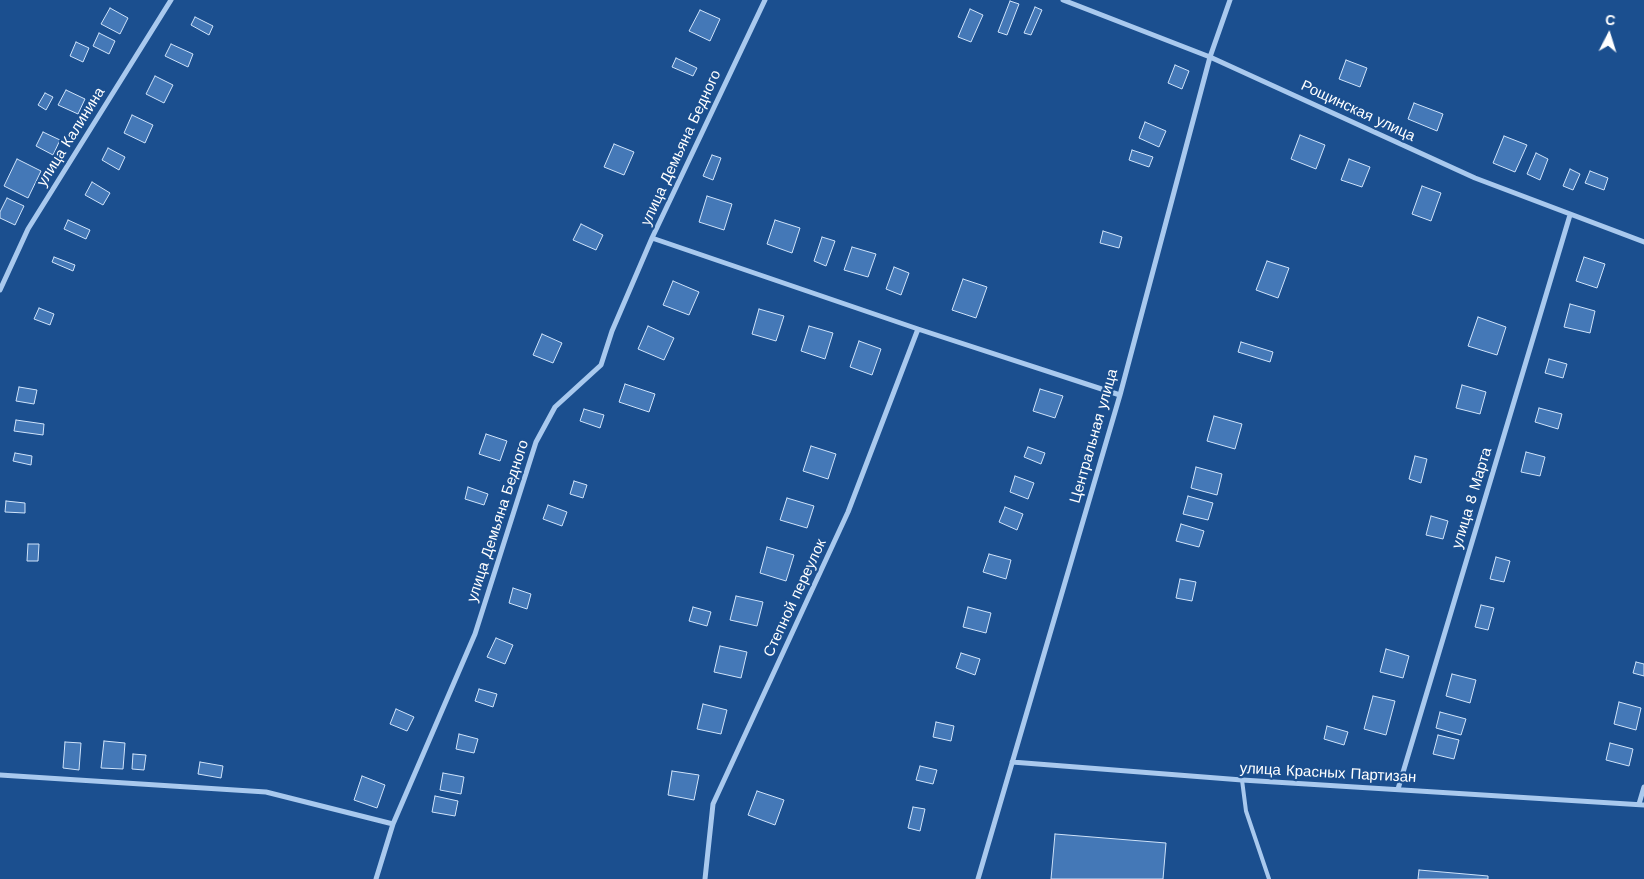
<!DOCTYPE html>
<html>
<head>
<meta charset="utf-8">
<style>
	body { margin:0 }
	#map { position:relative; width:1644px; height:879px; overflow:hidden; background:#1b4f8f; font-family:"Work Sans",sans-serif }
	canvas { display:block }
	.north { position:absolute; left:1584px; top:10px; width:50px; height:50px; -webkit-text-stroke:4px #1b4f8f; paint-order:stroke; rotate:5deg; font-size:14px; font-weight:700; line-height:20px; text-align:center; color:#fff }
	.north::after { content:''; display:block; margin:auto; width:18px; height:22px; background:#fff; clip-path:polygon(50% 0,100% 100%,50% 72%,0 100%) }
</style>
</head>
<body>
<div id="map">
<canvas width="1644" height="879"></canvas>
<div class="north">С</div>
</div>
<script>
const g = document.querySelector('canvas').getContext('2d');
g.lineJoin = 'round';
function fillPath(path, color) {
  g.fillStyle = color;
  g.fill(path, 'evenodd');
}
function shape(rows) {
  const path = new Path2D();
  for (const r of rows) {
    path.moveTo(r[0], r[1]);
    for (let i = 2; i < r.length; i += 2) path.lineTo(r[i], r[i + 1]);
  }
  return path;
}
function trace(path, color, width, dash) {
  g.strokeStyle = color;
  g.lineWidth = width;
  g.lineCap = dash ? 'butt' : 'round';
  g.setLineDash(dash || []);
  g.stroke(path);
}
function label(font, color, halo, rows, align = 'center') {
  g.font = font + ' "Work Sans",sans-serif';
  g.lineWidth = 4.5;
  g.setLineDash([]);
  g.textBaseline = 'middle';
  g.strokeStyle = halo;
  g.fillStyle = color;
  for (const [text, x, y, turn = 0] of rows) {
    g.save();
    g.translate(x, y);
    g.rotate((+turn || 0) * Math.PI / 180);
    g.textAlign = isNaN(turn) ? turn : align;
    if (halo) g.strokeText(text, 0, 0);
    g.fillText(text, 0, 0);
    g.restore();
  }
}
const building = shape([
	[1010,1,1019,4,1007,35,998,32,1010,1],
	[1035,7,1042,10,1031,35,1024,33,1035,7],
	[110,8,128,18,120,34,101,24,110,8],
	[970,9,983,15,971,42,958,37,970,9],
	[700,10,720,19,710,41,689,31,700,10],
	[195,17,213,26,209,35,191,25,195,17],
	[99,33,115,41,109,54,93,46,99,33],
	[76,42,89,48,83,62,70,56,76,42],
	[171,44,193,54,188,67,165,56,171,44],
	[676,58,697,68,693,76,672,67,676,58],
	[1346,60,1367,68,1360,87,1339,79,1346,60],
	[1175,65,1189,71,1182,89,1168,83,1175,65],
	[155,76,173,85,164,103,146,94,155,76],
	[66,90,85,99,78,114,58,105,66,90],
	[45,93,53,97,46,110,38,105,45,93],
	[1414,103,1443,114,1437,131,1408,119,1414,103],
	[132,115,153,125,145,143,124,133,132,115],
	[1145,122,1166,131,1159,147,1139,138,1145,122],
	[43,132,60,140,53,155,36,146,43,132],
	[1300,135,1325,145,1316,169,1291,159,1300,135],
	[1504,136,1527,145,1515,172,1493,163,1504,136],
	[614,144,634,152,624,175,604,167,614,144],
	[108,148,125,157,119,170,102,160,108,148],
	[1132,150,1153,157,1149,167,1129,160,1132,150],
	[1536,153,1548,159,1540,180,1527,174,1536,153],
	[712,155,721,158,713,180,703,176,712,155],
	[17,159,41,171,28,198,4,186,17,159],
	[1349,159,1370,167,1362,187,1341,180,1349,159],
	[1570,169,1580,174,1573,190,1563,186,1570,169],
	[1590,171,1608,178,1604,190,1585,183,1590,171],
	[92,182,110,193,103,205,85,195,92,182],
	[1422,186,1441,193,1431,221,1412,214,1422,186],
	[707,196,732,204,724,230,699,222,707,196],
	[7,198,24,206,15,225,0,218,0,212,7,198],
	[68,220,90,230,86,239,64,229,68,220],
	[775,220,800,228,792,253,767,244,775,220],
	[581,224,603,235,596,250,573,240,581,224],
	[1103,231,1122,237,1119,248,1100,243,1103,231],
	[822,237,835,241,826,266,814,261,822,237],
	[852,247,876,254,868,277,844,270,852,247],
	[54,257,75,265,73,271,52,262,54,257],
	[1584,257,1605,264,1597,288,1576,281,1584,257],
	[1267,261,1289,268,1278,298,1256,290,1267,261],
	[894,267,909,273,901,295,886,289,894,267],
	[963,279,987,287,976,318,952,310,963,279],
	[673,281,699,292,689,315,663,305,673,281],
	[1570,304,1595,311,1590,333,1564,327,1570,304],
	[39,308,54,314,50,325,34,319,39,308],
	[759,309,784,316,776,341,752,334,759,309],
	[1478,317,1506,327,1497,355,1468,346,1478,317],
	[648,326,674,338,664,360,638,349,648,326],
	[809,326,833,333,825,359,801,351,809,326],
	[542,334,562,343,553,363,533,355,542,334],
	[859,341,881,349,872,375,850,367,859,341],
	[1241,342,1273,352,1270,362,1238,352,1241,342],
	[1549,359,1567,364,1563,378,1545,373,1549,359],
	[625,384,655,394,649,412,619,402,625,384],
	[1462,385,1486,392,1480,414,1456,408,1462,385],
	[19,387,37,390,34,404,16,401,19,387],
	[1040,389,1063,396,1055,418,1033,411,1040,389],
	[1539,408,1562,414,1558,429,1535,422,1539,408],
	[584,409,604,415,600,428,580,421,584,409],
	[1214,416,1242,424,1235,449,1207,441,1214,416],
	[16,420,44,424,43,435,14,431,16,420],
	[486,434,507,441,500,461,479,454,486,434],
	[811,446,836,454,828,479,803,471,811,446],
	[1028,447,1045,453,1041,464,1024,457,1028,447],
	[1526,452,1545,457,1540,476,1521,472,1526,452],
	[15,453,32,456,31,465,13,461,15,453],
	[1415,456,1427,459,1421,483,1409,479,1415,456],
	[1196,467,1222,474,1217,495,1191,488,1196,467],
	[1015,476,1034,483,1028,499,1010,492,1015,476],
	[574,481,587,485,583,498,570,494,574,481],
	[468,487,488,494,484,505,465,499,468,487],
	[1188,496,1213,503,1208,520,1183,514,1188,496],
	[787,498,814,506,807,528,780,520,787,498],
	[6,501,25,503,25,513,5,512,6,501],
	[548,505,567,512,562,526,543,519,548,505],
	[1005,507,1023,514,1017,530,999,522,1005,507],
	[1431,516,1448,521,1443,539,1426,535,1431,516],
	[1181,524,1204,531,1199,547,1176,541,1181,524],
	[28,544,39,544,38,561,27,561,28,544],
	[767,547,794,555,786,581,760,573,767,547],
	[989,554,1011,560,1006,579,983,572,989,554],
	[1496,557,1510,561,1504,582,1490,579,1496,557],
	[1180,579,1196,582,1192,601,1176,598,1180,579],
	[513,588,531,594,527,609,509,603,513,588],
	[736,596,763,602,757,626,730,620,736,596],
	[1481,605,1494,608,1488,630,1475,627,1481,605],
	[693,607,711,612,707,626,689,621,693,607],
	[968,607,991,613,986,633,963,627,968,607],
	[496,638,513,645,505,664,487,657,496,638],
	[720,646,747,652,741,678,714,672,720,646],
	[1386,649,1409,656,1403,678,1380,672,1386,649],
	[961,653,980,659,975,675,956,668,961,653],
	[1636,662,1644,664,1644,676,1633,673,1636,662],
	[1452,674,1476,680,1470,703,1446,696,1452,674],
	[479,689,497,694,493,707,475,701,479,689],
	[1373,696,1395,701,1386,735,1364,729,1373,696],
	[1619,702,1641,708,1636,730,1614,724,1619,702],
	[703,704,727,710,721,734,697,729,703,704],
	[396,709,414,717,407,731,390,724,396,709],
	[1440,712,1466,719,1461,735,1436,728,1440,712],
	[936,722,954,726,951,741,933,737,936,722],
	[1327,726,1348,732,1344,745,1324,739,1327,726],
	[459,734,478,739,474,753,456,749,459,734],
	[1438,735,1459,740,1454,759,1433,754,1438,735],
	[104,741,125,743,123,769,101,768,104,741],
	[65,742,81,743,79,770,63,768,65,742],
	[1610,743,1633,749,1629,766,1606,760,1610,743],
	[133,754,146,755,144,770,132,769,133,754],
	[200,762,223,766,221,778,198,774,200,762],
	[920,766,937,770,933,784,916,780,920,766],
	[672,771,699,775,694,800,668,795,672,771],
	[443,773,464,777,461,794,440,790,443,773],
	[362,776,385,785,377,808,354,800,362,776],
	[757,791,784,800,775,825,748,815,757,791],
	[435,796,458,801,455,816,432,812,435,796],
	[913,807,925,809,920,831,908,828,913,807],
	[1055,834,1166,843,1163,879,1051,879,1055,834],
	[1419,870,1488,876,1488,879,1418,879,1419,870]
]);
fillPath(building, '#4478b7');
trace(building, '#cfe3fa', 1);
trace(shape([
	[1242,780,1246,811,1269,879]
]), '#a9c9ee', 4);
trace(shape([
	[1063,0,1210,57,1475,178,1644,242],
	[652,238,918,329,1120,395],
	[0,290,28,229,171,0],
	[1012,762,1242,780,1644,805],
	[0,775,266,792,393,824],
	[1398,789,1570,215],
	[1639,804,1644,787],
	[376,879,393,824,475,634,536,442,555,407,601,365,612,331,652,238,765,0],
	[705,879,713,804,848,512,918,329],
	[978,879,1120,395,1210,57,1230,0]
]), '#a9c9ee', 5);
label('15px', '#fff', '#1b4f8f', [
	["Рощинская улица",1358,111,25],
	["улица Калинина",71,137,-58],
	["улица Демьяна Бедного",681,148,-65],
	["Центральная улица",1094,436,-74],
	["улица 8 Марта",1472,498,-73],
	["улица Демьяна Бедного",498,521,-72],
	["Степной переулок",795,598,-65],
	["улица Красных Партизан",1328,773,3]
]);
</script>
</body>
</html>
